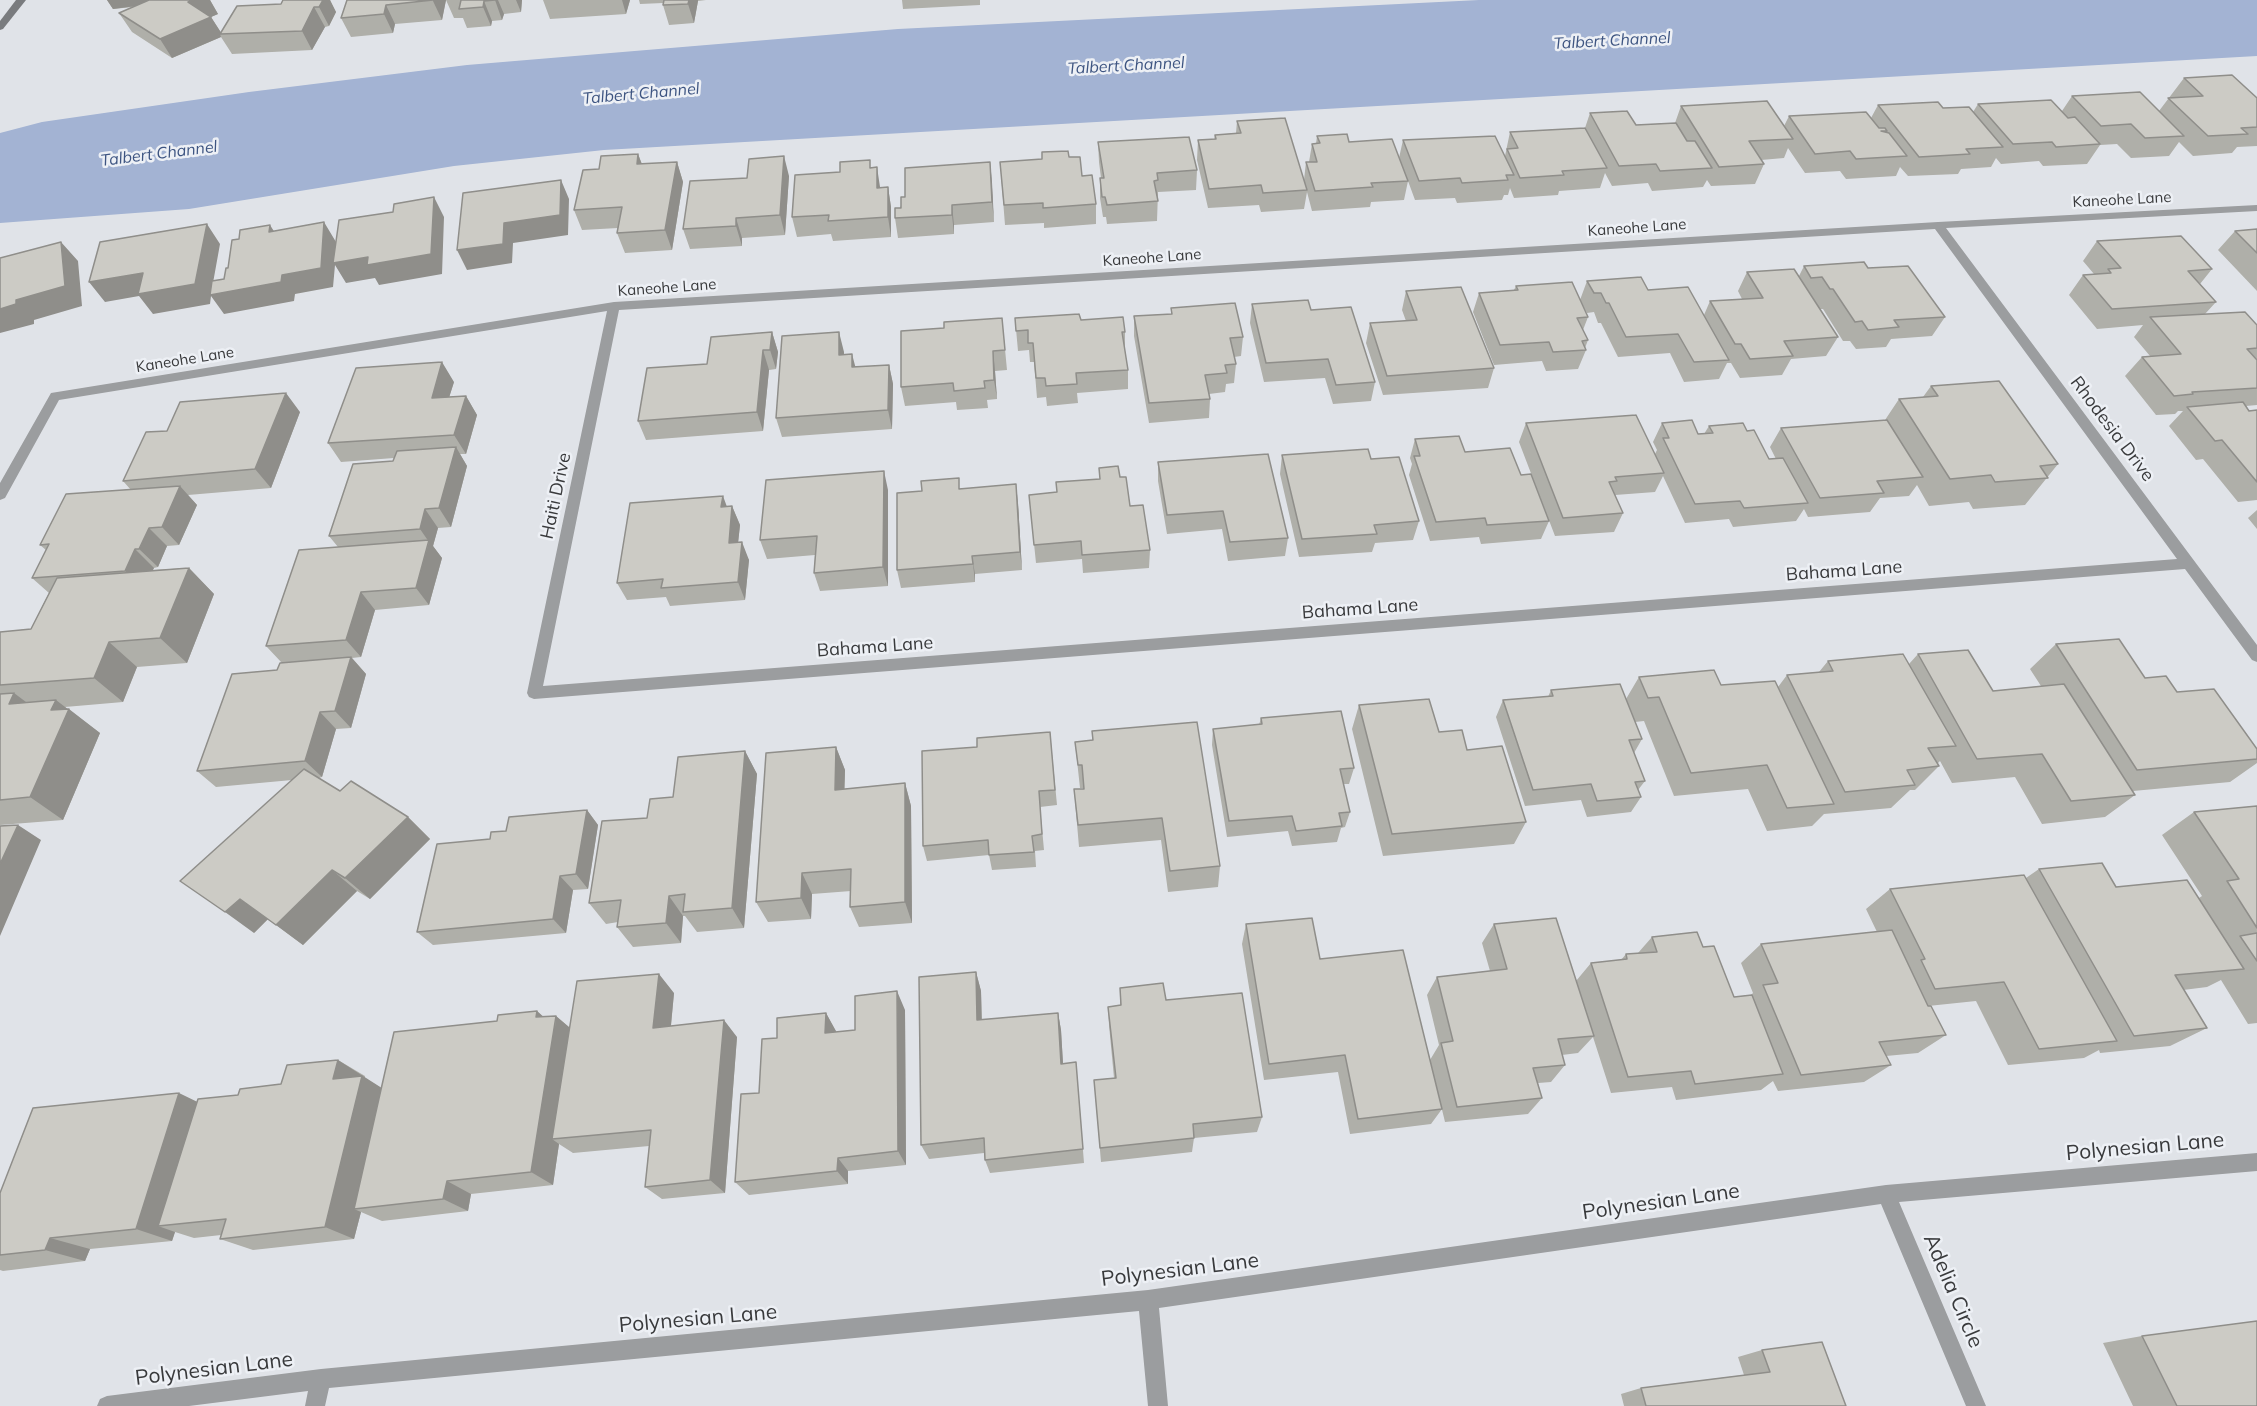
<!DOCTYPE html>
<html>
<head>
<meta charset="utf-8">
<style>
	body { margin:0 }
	canvas { display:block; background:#e0e3e8 }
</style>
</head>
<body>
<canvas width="2257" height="1406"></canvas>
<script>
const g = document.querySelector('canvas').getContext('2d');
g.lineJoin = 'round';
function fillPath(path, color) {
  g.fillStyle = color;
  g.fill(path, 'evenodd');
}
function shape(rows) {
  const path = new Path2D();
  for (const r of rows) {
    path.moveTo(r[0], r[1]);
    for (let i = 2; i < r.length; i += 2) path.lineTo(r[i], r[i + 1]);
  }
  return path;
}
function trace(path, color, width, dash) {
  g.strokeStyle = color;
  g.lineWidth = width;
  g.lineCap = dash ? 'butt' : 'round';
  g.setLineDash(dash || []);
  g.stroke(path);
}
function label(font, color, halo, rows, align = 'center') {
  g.font = font + ' Mulish,sans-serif';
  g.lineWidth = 5;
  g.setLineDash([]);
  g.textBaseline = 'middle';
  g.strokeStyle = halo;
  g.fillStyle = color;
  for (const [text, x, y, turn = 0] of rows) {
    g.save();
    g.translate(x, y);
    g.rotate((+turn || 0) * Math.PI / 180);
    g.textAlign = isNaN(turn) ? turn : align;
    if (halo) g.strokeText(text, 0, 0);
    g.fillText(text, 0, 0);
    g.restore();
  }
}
fillPath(shape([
	[1479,0,2257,0,2257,56,604,150,454,166,189,209,0,223,0,133,42,122,249,92,467,65,898,29]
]), '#a3b3d3');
fillPath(shape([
	[2257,205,2257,211,1946,228,2257,645,2257,662,2252,660,2185,569,534,699,529,697,527,693,607,311,59,400,5,498,0,500,0,483,51,393,614,302,1938,222,2257,205],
	[1935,229,2177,559,543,686,619,310,1935,229],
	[2257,1153,2257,1171,1899,1202,1986,1406,1966,1406,1881,1204,1159,1308,1168,1406,1148,1406,1139,1311,329,1388,325,1406,305,1406,308,1391,189,1406,97,1406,100,1399,107,1396,321,1369,1148,1290,1886,1185,2257,1153]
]), '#9b9d9f');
fillPath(shape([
	[16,0,26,0,3,29,0,30,0,21,16,0]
]), '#797b7e');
fillPath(shape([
	[107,0,210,0,218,14,211,17,221,33,281,4,330,0,336,12,329,26,325,27,312,50,232,54,221,37,172,58,132,32,119,13,133,7,113,9],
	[347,0,522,0,521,12,504,14,502,20,492,21,491,26,467,28,463,18,454,18,446,0,442,20,395,24,393,33,351,37,341,18],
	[543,0,630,0,626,14,550,19],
	[639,0,706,0,698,1,694,23,669,25,663,5,663,3,640,4],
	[902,0,980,0,980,5,903,9],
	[2184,78,2257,98,2257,146,2237,147,2232,153,2193,156,2179,142,2169,156,2131,158,2117,144,2100,145,2087,164,2043,166,2039,161,2001,164,1996,158,1991,167,1961,169,1958,174,1908,176,1900,167,1896,176,1846,179,1840,171,1805,173,1788,148,1784,158,1761,160,1764,164,1755,184,1711,186,1707,180,1703,187,1652,191,1648,183,1612,186,1605,173,1600,188,1559,191,1558,195,1514,198,1510,188,1508,195,1504,195,1502,200,1457,203,1455,198,1415,200,1408,181,1404,200,1371,202,1370,207,1312,211,1307,192,1304,209,1261,212,1259,205,1208,208,1197,160,1198,140,1214,140,1215,135,1236,133,1237,121,1304,180,1306,162,1309,162,1312,144,1316,144,1317,136,1349,142,1399,158,1403,140,1505,156,1510,132,1585,128,1590,113,1636,125,1675,123,1681,106,1784,126,1789,116,1871,118,1878,105,1943,108,1973,112,1978,104,2062,111,2072,96,2159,111],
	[1098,142,1197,170,1196,190,1158,192,1157,221,1107,224,1106,217,1103,217,1100,198,1100,178,1101,178,1099,162],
	[638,154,642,164,677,162,683,182,672,250,625,253,617,233,618,228,582,230,574,210,599,169],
	[1069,157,1082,176,1096,204,1096,224,1044,228,1044,223,1005,225,1000,162],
	[990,162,994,222,954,225,954,234,898,238,895,218,905,197],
	[872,168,880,188,888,187,891,207,891,237,833,241,831,234,797,237,792,217,840,172],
	[789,176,785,235,742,238,742,246,690,249,683,229,747,178],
	[2257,229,2257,291,2218,250,2235,231],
	[2097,241,2212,269,2200,284,2216,302,2205,314,2257,325,2257,405,2246,406,2249,411,2257,410,2257,500,2238,502,2203,459,2196,460,2169,426,2183,411,2178,411,2175,414,2156,415,2125,376,2142,357,2150,356,2134,337,2143,325,2097,329,2069,295,2083,275,2094,274,2083,261],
	[1804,266,1868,268,1945,317,1932,336,1891,339,1886,347,1856,349,1850,341,1843,341,1823,309,1820,309,1838,337,1826,356,1791,359,1782,375,1740,378,1731,363,1727,363,1719,379,1684,382,1670,353,1618,357,1601,323,1598,323,1594,312,1587,313,1580,300,1587,281,1648,290,1704,315,1710,301,1742,299,1738,291,1747,272,1799,276],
	[1516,286,1588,317,1583,330,1588,340,1585,348,1586,350,1578,369,1546,371,1542,361,1494,365,1473,312,1479,293,1514,290],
	[1406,291,1494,368,1488,388,1383,395,1366,343,1370,323,1406,321,1402,310],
	[1252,304,1311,310,1375,382,1371,401,1333,404,1325,378,1264,382,1250,323],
	[1171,308,1243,337,1241,356,1234,357,1236,364,1234,383,1226,384,1225,392,1209,394,1210,399,1209,418,1149,423,1134,336,1134,316,1171,314],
	[1002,318,1007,370,995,371,997,399,987,400,988,408,957,410,956,402,905,406,901,387,944,328],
	[1015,318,1081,320,1125,332,1125,351,1128,370,1128,389,1077,393,1078,403,1047,406,1046,397,1037,398,1034,362,1030,362,1029,350,1018,351],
	[772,332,778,352,776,369,769,370,763,431,646,440,638,421,707,364],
	[844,352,844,355,855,367,889,365,893,384,892,429,782,437,776,418],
	[454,382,449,397,466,396,477,415,466,454,460,454,467,466,451,527,438,528,433,546,442,558,429,605,375,610,361,657,352,658,366,674,351,728,336,729,322,777,319,778,340,791,408,817,430,839,370,899,357,891,303,945,268,919,254,933,292,780,216,787,197,771,277,670,282,663,266,646,338,547,329,536,393,461,394,458,341,462,328,443],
	[1931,386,2058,464,2025,505,1973,509,1969,502,1929,506,1917,485,1909,496,1880,498,1870,512,1808,517,1804,509,1796,521,1733,527,1729,519,1685,523,1663,476,1655,492,1615,495,1623,513,1614,532,1555,536,1519,442,1526,423,1655,454,1657,450,1653,442,1662,423,1698,434,1704,434,1709,426,1747,431,1769,459,1776,459,1770,447,1781,428,1885,420,1899,399,1923,397],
	[300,412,271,488,188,495,197,505,179,545,167,546,158,567,154,568,152,570,189,568,214,594,187,663,137,667,123,702,65,707,100,733,63,820,0,825,0,632,31,629,49,593,32,578,46,550,40,545,131,490,123,481,167,431],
	[1415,439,1465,452,1521,475,1549,521,1541,539,1481,544,1479,537,1430,541,1409,475,1412,464,1410,458],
	[1282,455,1371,459,1419,521,1413,540,1375,543,1372,552,1299,557,1280,474],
	[1158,462,1288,538,1285,556,1228,561,1222,529,1167,534,1158,481],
	[1099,468,1120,477,1130,506,1150,550,1149,568,1083,573,1082,559,1036,563,1029,495,1057,492,1100,479],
	[961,489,1018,503,1022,570,975,574,975,582,901,588,897,570],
	[888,490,888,586,820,591,814,573,815,555,767,559,760,540],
	[732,506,740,525,738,543,749,560,745,600,670,606,666,597,627,600,617,583,727,507],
	[2257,510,2257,529,2248,518],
	[2056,644,2145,678,2177,692,2257,749,2257,763,2230,782,2133,791,2135,795,2105,817,2042,824,2015,777,1952,783,1940,761,1937,764,1939,766,1915,790,1910,790,1891,808,1824,814,1812,826,1767,831,1748,789,1674,796,1644,721,1635,722,1642,739,1634,753,1645,781,1638,790,1641,797,1631,812,1587,817,1581,800,1525,806,1496,717,1503,700,1548,697,1551,690,1626,699,1639,677,1721,685,1778,687,1787,675,1819,672,1828,661,1909,664,1918,654,1993,691,2041,686,2030,669],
	[1359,705,1439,732,1467,750,1526,822,1514,844,1383,856,1352,729],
	[1261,718,1354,768,1349,784,1343,784,1350,812,1345,827,1341,828,1337,842,1292,846,1288,831,1227,837,1212,745,1213,729,1259,725],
	[1092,731,1220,866,1218,887,1168,892,1161,840,1079,847,1074,789,1083,789,1083,788,1080,788,1075,742,1092,740],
	[1050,732,1057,805,1040,807,1044,850,1035,851,1036,867,992,870,989,855,927,861,923,846,977,747],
	[836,747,845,770,844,789,905,783,911,806,912,923,859,927,850,907,851,891,812,894,811,919,768,922,756,902],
	[745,751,757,774,744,928,697,932,685,916,683,916,681,943,633,947,617,927,618,922,606,924,589,903,647,818,673,797],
	[2257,806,2257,1023,2248,1024,2221,980,2207,987,2183,990,2207,1028,2170,1046,2100,1053,2099,1050,2084,1058,2008,1065,1976,1001,1928,1006,1946,1035,1918,1053,1886,1056,1891,1065,1864,1082,1778,1091,1773,1081,1761,1090,1676,1100,1672,1087,1611,1093,1593,1037,1578,1053,1562,1055,1565,1065,1551,1082,1538,1083,1542,1098,1528,1114,1445,1122,1430,1060,1439,1045,1427,995,1437,977,1490,971,1482,943,1494,924,1576,981,1591,963,1621,960,1626,954,1638,953,1652,937,1703,947,1734,997,1751,995,1753,993,1741,963,1761,944,1877,932,1866,909,1890,889,2026,878,2039,869,2116,887,2199,898,2202,896,2162,835,2194,812],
	[587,810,598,825,588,889,573,890,566,933,433,945,417,932,490,839,506,831],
	[1246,924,1320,959,1442,1109,1431,1124,1350,1134,1338,1072,1264,1080,1242,944],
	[976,972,981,991,982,1020,1058,1013,1061,1030,1063,1064,1076,1062,1084,1163,990,1173,985,1160,984,1153,929,1159,921,1145],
	[1120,988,1166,1000,1262,1117,1257,1132,1194,1138,1192,1152,1101,1162,1094,1080,1114,1078,1109,1025,1108,1007,1120,1005],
	[674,993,671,1026,737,1037,725,1193,662,1199,645,1187,649,1146,573,1153,559,1144,553,1185,471,1194,468,1211,382,1221,361,1212,354,1239,253,1250,220,1239,221,1235,194,1238,175,1232,172,1241,90,1249,85,1261,3,1271,0,1270,0,1193,197,1102,238,1095,281,1084,338,1060,365,1076,365,1078,381,1088,497,1021,537,1011,543,1017,556,1016,570,1028],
	[905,1010,906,1165,848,1171,848,1184,749,1195,735,1182,759,1093,777,1038,826,1013,836,1032,855,1030],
	[2142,1336,2257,1406,2133,1406,2103,1343],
	[1762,1350,1846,1406,1624,1406,1621,1394,1641,1388,1744,1375,1738,1357]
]), '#afafa9');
fillPath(shape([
	[107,0,183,0,113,9],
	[194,0,210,0,218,14,211,17,222,34,220,34,221,37,172,58,160,39,188,2],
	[323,0,330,0,336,12,329,26,319,7],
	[433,0,446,0,442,20,433,1],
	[495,0,498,0,504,14,502,20],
	[516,0,522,0,521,12],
	[622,0,630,0,626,14],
	[689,0,698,0,698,1,694,23,688,4],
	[484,1,492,21,491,26,483,7],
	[386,5,395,24,393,33,384,14],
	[314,7,325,27,312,50,302,31],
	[638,154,645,173,637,164],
	[784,156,789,176,785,235,780,215],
	[677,162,683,182,672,250,665,230],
	[990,162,992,182,994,222,992,202],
	[877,167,880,187,880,207,877,188],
	[561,180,569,199,568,235,513,243,512,263,467,270,457,250,504,223],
	[888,187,891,207,891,237,888,217],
	[434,197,444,217,442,274,379,285,375,278,346,283,335,265,333,287,295,294,294,301,224,314,211,296,210,304,153,314,139,296,105,302,89,282,207,224,220,244,211,294,282,275,324,222,336,242],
	[952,205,954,225,954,234,952,215],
	[736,218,742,238,742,246,736,226],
	[270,225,282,244,269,232],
	[61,242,78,261,82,306,34,320,34,324,0,333,0,309,16,300],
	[772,332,778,352,776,369,770,350],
	[839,332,844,352,843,374,839,355],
	[763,350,769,370,763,431,757,412],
	[993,351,995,371,997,399,994,380],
	[852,354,857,373,852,367],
	[442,362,454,382,443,417,432,398],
	[889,365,893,384,892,429,888,410],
	[286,393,300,412,271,488,255,469],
	[466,396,477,415,466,454,454,435],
	[456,447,467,466,451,527,439,508],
	[884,471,888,490,888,586,883,567],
	[1016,484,1018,503,1022,570,1020,552],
	[180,486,197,505,179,545,162,527],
	[723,496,730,515,721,507],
	[732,506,740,525,736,562,729,543],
	[425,509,438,528,433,546,442,558,429,605,416,588,429,542,420,529],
	[149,528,167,546,158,567,139,549],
	[742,542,749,560,745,600,738,582],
	[135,549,154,568,144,589,125,571],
	[972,556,975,574,975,582,973,564],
	[189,568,214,594,187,663,160,638],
	[361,592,375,610,361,657,346,640],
	[109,642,137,667,123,702,94,678],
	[351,657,366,674,351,728,335,711],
	[14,693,46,717,9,704],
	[56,700,69,710,69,709,100,733,63,820,30,797,51,710],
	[320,712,336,729,322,777,305,761],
	[836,747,845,770,844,812,835,790],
	[745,751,757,774,744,928,732,908],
	[905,783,911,806,912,923,905,902],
	[587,810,598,825,588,889,576,874],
	[408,817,430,839,370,899,345,878],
	[18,825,41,840,0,936,0,864],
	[332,870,357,891,303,945,276,925],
	[802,873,812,894,811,919,801,898],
	[560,876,573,890,566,933,553,919],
	[669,896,683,916,681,943,666,923],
	[240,899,268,919,254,933,225,912],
	[976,972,981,991,982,1038,977,1020],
	[659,974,674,993,669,1045,653,1028],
	[897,991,905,1010,906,1165,898,1151],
	[537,1011,555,1027,556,1016,576,1033,552,1139,559,1144,553,1185,531,1172,536,1017],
	[826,1013,836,1031,836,1050,825,1033],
	[1058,1013,1061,1030,1064,1080,1061,1064],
	[724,1020,737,1037,725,1193,710,1180],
	[338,1060,388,1092,354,1209,361,1212,354,1239,325,1227,333,1079],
	[179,1093,212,1109,158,1226,175,1232,172,1241,136,1229],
	[838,1158,848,1171,848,1184,837,1171],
	[447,1181,471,1194,468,1211,443,1199],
	[50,1238,90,1249,85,1261,45,1250]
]), '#8f8e8a');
const building = shape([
	[149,0,194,0,188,2,211,17,160,39,119,13,149,0],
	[283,0,323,0,319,7,314,7,302,31,220,34,237,6,281,4,283,0],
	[347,0,433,0,386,5,384,14,341,18,347,0],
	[461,0,495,0,484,1,483,7,459,9,461,0],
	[664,0,689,0,688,4,663,5,664,0],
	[2232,75,2257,98,2257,127,2241,128,2248,134,2208,136,2168,98,2203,96,2184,78,2232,75],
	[2140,92,2184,136,2145,138,2131,124,2101,126,2072,96,2140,92],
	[2051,100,2068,118,2075,117,2100,144,2056,147,2052,142,2013,144,1978,104,2051,100],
	[1767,101,1793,139,1749,141,1764,164,1719,167,1681,106,1767,101],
	[1938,102,1943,108,1969,107,2003,147,1966,149,1970,154,1919,157,1878,105,1938,102],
	[1627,111,1636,125,1676,123,1687,141,1695,141,1712,168,1660,171,1656,164,1619,166,1590,113,1627,111],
	[1866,112,1879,128,1885,128,1887,131,1881,131,1889,133,1907,156,1856,159,1850,151,1815,154,1789,116,1866,112],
	[1285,118,1307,190,1263,193,1261,185,1209,189,1198,140,1216,139,1215,135,1241,133,1237,121,1285,118],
	[1585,128,1607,168,1562,171,1564,175,1520,178,1507,149,1518,148,1510,132,1585,128],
	[1347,134,1349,142,1392,139,1408,181,1371,183,1373,187,1315,191,1306,162,1317,162,1312,144,1320,143,1317,136,1347,134],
	[1495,136,1514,175,1506,175,1508,180,1462,183,1460,178,1419,181,1403,140,1495,136],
	[1189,137,1197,170,1157,173,1158,180,1154,181,1158,201,1107,205,1105,197,1102,197,1100,178,1104,178,1098,142,1189,137],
	[1068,151,1069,157,1080,157,1082,176,1092,175,1096,204,1043,208,1043,203,1004,205,1000,162,1042,159,1042,152,1068,151],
	[638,154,637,164,677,162,665,230,617,233,622,207,574,210,583,170,599,169,601,156,638,154],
	[784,156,780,215,736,218,736,226,683,229,690,181,747,178,749,159,784,156],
	[870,160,870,168,877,167,877,188,888,187,888,217,828,221,829,215,792,217,795,175,840,172,840,162,870,160],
	[990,162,992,202,952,205,952,215,895,218,895,208,901,208,901,197,905,197,905,168,990,162],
	[561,180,560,215,504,223,503,244,457,250,463,193,561,180],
	[434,197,431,254,367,265,368,257,333,263,339,220,393,212,394,204,434,197],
	[324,222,321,268,282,275,281,282,210,295,212,281,224,279,226,268,228,268,232,240,239,239,240,230,270,225,269,232,324,222],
	[207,224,195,284,138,294,143,273,89,282,100,242,207,224],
	[2257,229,2257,253,2235,231,2257,229],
	[2181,236,2212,269,2188,271,2216,302,2112,309,2083,275,2111,273,2108,269,2121,268,2097,241,2181,236],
	[61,242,65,286,16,300,16,304,0,309,0,258,61,242],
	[1864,262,1868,268,1908,266,1945,317,1894,320,1899,327,1868,330,1862,321,1855,322,1833,289,1830,289,1822,277,1811,278,1804,266,1864,262],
	[1794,269,1838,337,1784,341,1793,356,1750,359,1741,344,1735,344,1710,301,1763,298,1747,272,1794,269],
	[1641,277,1648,290,1688,287,1729,360,1694,362,1678,334,1626,337,1609,303,1606,303,1601,293,1594,293,1587,281,1641,277],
	[1572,282,1588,317,1577,318,1588,340,1582,341,1586,350,1553,352,1549,342,1500,345,1479,293,1518,290,1516,286,1572,282],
	[1461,287,1494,368,1387,376,1370,323,1417,320,1406,291,1461,287],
	[1308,300,1311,310,1351,307,1375,382,1336,385,1328,359,1266,363,1252,304,1308,300],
	[1235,303,1243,337,1230,338,1236,364,1225,365,1227,373,1205,375,1210,399,1149,403,1134,316,1172,314,1171,308,1235,303],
	[2245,312,2257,325,2257,348,2247,349,2257,360,2257,388,2192,392,2193,394,2174,396,2142,357,2181,354,2150,317,2245,312],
	[1079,314,1081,320,1123,317,1125,332,1122,332,1128,370,1076,373,1077,384,1046,386,1045,378,1036,378,1033,343,1028,343,1028,330,1016,331,1015,318,1079,314],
	[1002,318,1005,350,993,351,994,380,984,381,985,388,954,391,953,383,901,387,901,331,944,328,944,322,1002,318],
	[772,332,770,350,763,350,757,412,638,421,647,368,707,364,711,337,772,332],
	[839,332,839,355,852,354,852,367,889,365,888,410,776,418,782,336,839,332],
	[442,362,432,398,466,396,454,435,328,443,356,368,442,362],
	[1999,381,2058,464,2040,466,2048,478,1995,482,1991,475,1950,479,1899,399,1938,396,1931,386,1999,381],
	[286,393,255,469,123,481,146,432,167,431,180,402,286,393],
	[2243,402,2249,411,2257,410,2257,482,2222,440,2215,441,2187,407,2243,402],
	[1636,415,1664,473,1615,477,1617,481,1609,482,1623,513,1563,518,1526,423,1636,415],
	[1692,420,1698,434,1713,433,1709,426,1743,423,1747,431,1754,430,1769,459,1783,458,1808,503,1744,508,1740,501,1695,504,1663,438,1669,438,1662,423,1692,420],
	[1887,420,1923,477,1877,481,1884,493,1820,498,1781,428,1887,420],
	[1459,436,1465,452,1510,448,1521,475,1531,474,1549,521,1487,525,1485,518,1436,522,1414,456,1420,456,1415,439,1459,436],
	[456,447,439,508,425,509,420,529,329,536,353,464,393,461,397,451,456,447],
	[1368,449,1371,459,1399,457,1419,521,1374,525,1377,534,1302,539,1282,455,1368,449],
	[1268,454,1288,538,1230,542,1223,511,1167,515,1158,462,1268,454],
	[1118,466,1120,477,1126,477,1130,506,1143,505,1150,550,1082,555,1081,541,1034,545,1029,495,1057,492,1056,482,1100,479,1099,468,1118,466],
	[884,471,883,567,814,573,817,536,760,540,766,480,884,471],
	[959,478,959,489,1016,484,1020,552,972,556,973,564,897,570,897,493,922,491,921,481,959,478],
	[180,486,162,527,149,528,139,549,135,549,125,571,32,578,49,544,40,545,66,494,180,486],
	[723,496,721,507,732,506,729,543,742,542,738,582,661,588,663,579,617,583,630,503,723,496],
	[429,540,416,588,361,592,346,640,266,646,299,550,429,540],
	[189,568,160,638,109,642,94,678,0,685,0,632,31,629,57,578,189,568],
	[2119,639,2145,678,2166,676,2177,692,2214,689,2257,749,2257,759,2137,770,2056,644,2119,639],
	[1968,650,1993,691,2064,684,2135,795,2071,801,2042,754,1977,759,1918,654,1968,650],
	[1903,654,1956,746,1928,748,1939,766,1907,770,1915,785,1845,792,1787,675,1833,671,1828,661,1903,654],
	[351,657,335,711,320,712,305,761,197,771,232,674,277,670,280,663,351,657],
	[1714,670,1721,685,1775,681,1834,804,1787,808,1767,765,1691,773,1659,697,1648,698,1639,677,1714,670],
	[1620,684,1642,739,1629,740,1645,781,1635,782,1641,797,1597,801,1591,784,1533,790,1503,700,1553,696,1551,690,1620,684],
	[14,693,9,704,56,700,51,710,69,709,30,797,0,800,0,694,14,693],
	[1429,699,1439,732,1462,730,1467,750,1502,746,1526,822,1392,834,1359,705,1429,699],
	[1341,711,1354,768,1340,769,1350,812,1339,813,1342,826,1296,831,1292,816,1229,821,1213,729,1262,724,1261,718,1341,711],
	[1197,722,1220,866,1170,871,1162,818,1078,825,1074,789,1084,789,1082,765,1078,765,1075,742,1093,740,1092,731,1197,722],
	[1050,732,1055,790,1039,791,1042,834,1032,836,1034,852,989,855,988,840,923,846,922,751,977,747,977,738,1050,732],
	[836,747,835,790,905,783,905,902,850,907,851,869,802,873,801,898,756,902,766,753,836,747],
	[745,751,732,908,683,912,685,894,669,896,666,923,617,927,621,900,589,903,602,821,647,818,650,799,673,797,678,757,745,751],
	[304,769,340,791,351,781,408,817,345,878,332,870,276,925,240,899,225,912,180,881,304,769],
	[2257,806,2257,928,2227,881,2239,879,2194,812,2257,806],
	[587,810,576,874,560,876,553,919,417,932,437,844,490,839,491,832,506,831,509,817,587,810],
	[18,825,0,864,0,826,18,825],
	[2102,863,2116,887,2187,880,2244,969,2175,975,2207,1028,2134,1036,2039,869,2102,863],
	[2024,875,2117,1041,2039,1049,2004,982,1935,989,1921,960,1925,959,1890,889,2024,875],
	[1312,918,1320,959,1403,950,1442,1109,1358,1119,1345,1055,1269,1064,1246,924,1312,918],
	[1556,918,1594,1036,1558,1039,1565,1065,1533,1068,1542,1098,1457,1107,1441,1043,1453,1041,1437,977,1507,969,1494,924,1556,918],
	[1892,930,1928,1006,1931,1006,1946,1035,1879,1042,1891,1065,1801,1075,1763,985,1778,983,1761,944,1892,930],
	[1697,932,1703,947,1714,946,1734,997,1752,995,1783,1074,1695,1084,1691,1071,1628,1077,1591,963,1627,959,1626,954,1657,952,1652,937,1697,932],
	[2257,933,2257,961,2240,936,2257,933],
	[976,972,977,1020,1058,1013,1061,1064,1076,1062,1083,1149,985,1160,984,1138,921,1145,919,977,976,972],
	[659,974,653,1028,724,1020,710,1180,645,1187,651,1130,552,1139,577,981,659,974],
	[1163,983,1166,1000,1242,993,1262,1117,1193,1124,1194,1138,1100,1148,1094,1080,1116,1078,1108,1007,1121,1005,1120,988,1163,983],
	[897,991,898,1151,838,1158,837,1171,735,1182,741,1094,759,1093,762,1039,777,1038,777,1018,826,1013,825,1033,855,1030,855,996,897,991],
	[537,1011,536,1017,556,1016,531,1172,447,1181,443,1199,354,1209,394,1032,497,1021,498,1015,537,1011],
	[338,1060,333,1079,362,1076,325,1227,220,1239,226,1219,158,1226,198,1099,238,1095,240,1089,281,1084,287,1065,338,1060],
	[179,1093,136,1229,50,1238,45,1250,0,1255,0,1193,33,1108,179,1093],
	[2257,1321,2257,1406,2177,1406,2142,1336,2257,1321],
	[1822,1342,1846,1406,1646,1406,1641,1388,1770,1372,1762,1350,1822,1342]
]);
fillPath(building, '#cccbc5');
trace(building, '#8f8e8a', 1.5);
label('15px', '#393a3c', '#edf0f5', [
	["Kaneohe Lane",2122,200,-3],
	["Kaneohe Lane",1637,228,-4],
	["Kaneohe Lane",1152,258,-4],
	["Kaneohe Lane",667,288,-4],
	["Kaneohe Lane",185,360,-9]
]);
label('italic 16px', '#3d5481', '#edf0f5', [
	["Talbert Channel",1612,41,-3],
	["Talbert Channel",1126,66,-3],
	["Talbert Channel",641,94,-5],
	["Talbert Channel",159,154,-7]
]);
label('18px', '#393a3c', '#edf0f5', [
	["Rhodesia Drive",2112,429,53],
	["Haiti Drive",556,496,-78],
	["Bahama Lane",1844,571,-4],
	["Bahama Lane",1360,609,-4],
	["Bahama Lane",875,647,-4]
]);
label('21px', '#393a3c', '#edf0f5', [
	["Polynesian Lane",2145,1147,-5],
	["Polynesian Lane",1661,1202,-8],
	["Polynesian Lane",1180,1270,-7],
	["Adelia Circle",1953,1291,67],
	["Polynesian Lane",698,1319,-5],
	["Polynesian Lane",214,1369,-7]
]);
</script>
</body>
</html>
